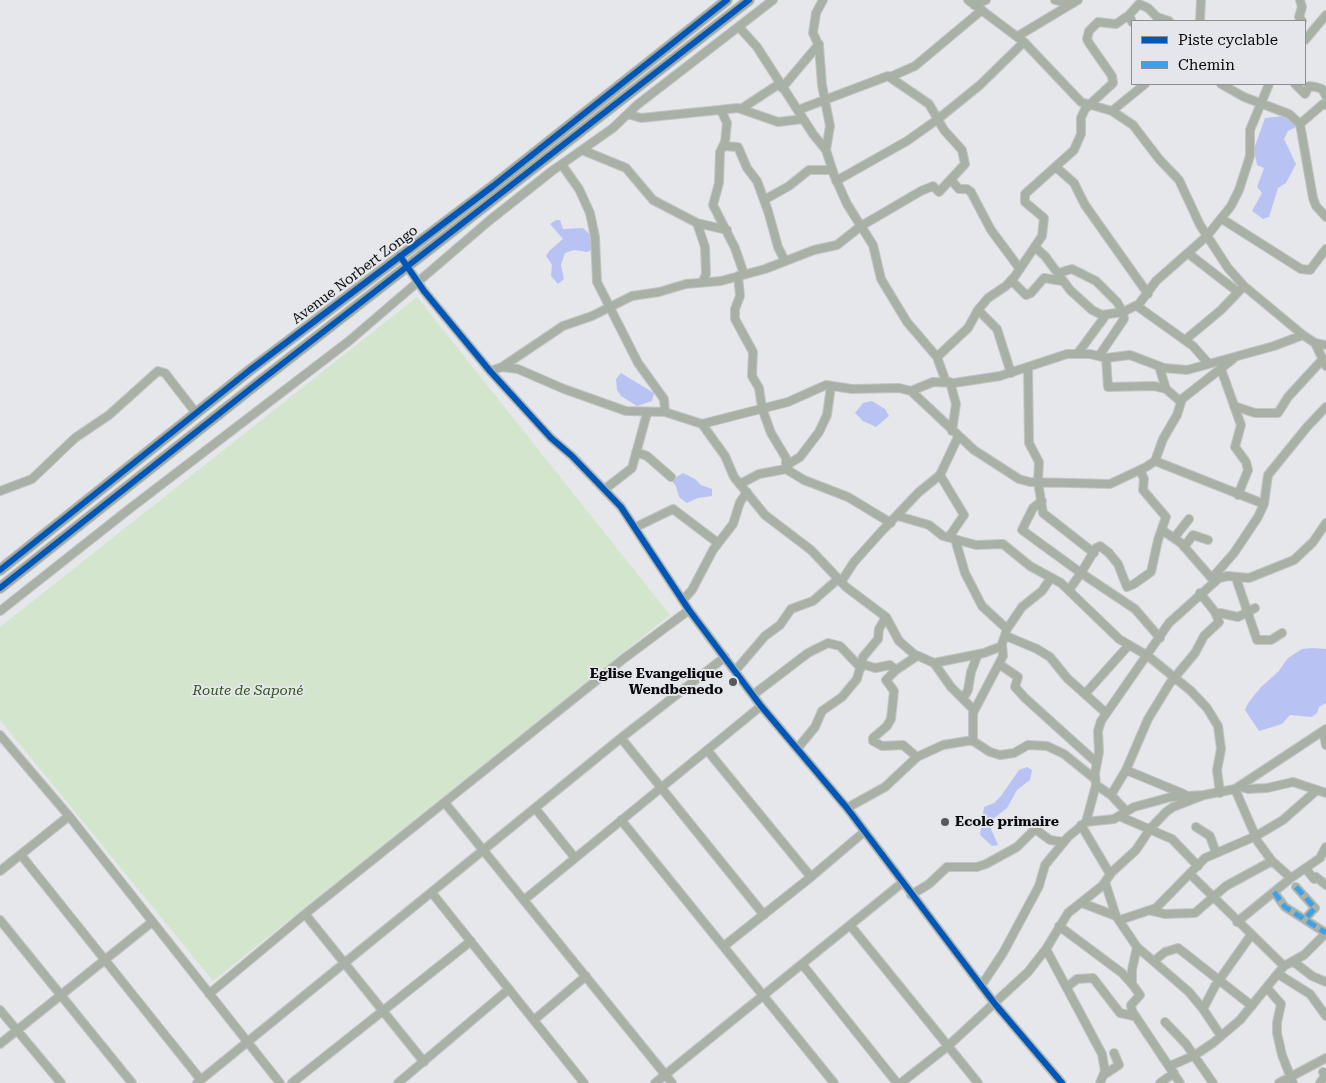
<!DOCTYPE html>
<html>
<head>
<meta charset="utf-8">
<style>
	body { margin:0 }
	#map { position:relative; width:1326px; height:1083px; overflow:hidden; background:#e6e7ea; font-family:"Roboto Serif",serif }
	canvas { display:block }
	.legend { position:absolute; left:1131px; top:20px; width:175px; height:65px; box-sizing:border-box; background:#e5e6eb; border:1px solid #8e8e92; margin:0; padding:6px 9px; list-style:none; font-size:15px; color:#0b0b0d }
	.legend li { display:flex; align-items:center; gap:10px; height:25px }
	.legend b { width:25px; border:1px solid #8e8e92 }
</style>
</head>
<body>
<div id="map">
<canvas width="1326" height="1083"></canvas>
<ul class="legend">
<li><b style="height:6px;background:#0057b8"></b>Piste cyclable</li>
<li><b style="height:6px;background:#3ca1e9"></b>Chemin</li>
</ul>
</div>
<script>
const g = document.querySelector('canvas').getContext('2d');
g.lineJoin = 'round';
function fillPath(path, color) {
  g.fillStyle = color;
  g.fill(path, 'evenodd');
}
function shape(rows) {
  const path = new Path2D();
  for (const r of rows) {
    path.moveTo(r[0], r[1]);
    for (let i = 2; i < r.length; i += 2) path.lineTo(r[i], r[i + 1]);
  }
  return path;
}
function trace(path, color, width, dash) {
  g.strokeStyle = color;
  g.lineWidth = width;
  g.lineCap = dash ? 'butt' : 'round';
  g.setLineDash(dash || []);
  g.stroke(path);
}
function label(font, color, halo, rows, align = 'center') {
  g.font = font + ' "Roboto Serif",serif';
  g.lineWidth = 4;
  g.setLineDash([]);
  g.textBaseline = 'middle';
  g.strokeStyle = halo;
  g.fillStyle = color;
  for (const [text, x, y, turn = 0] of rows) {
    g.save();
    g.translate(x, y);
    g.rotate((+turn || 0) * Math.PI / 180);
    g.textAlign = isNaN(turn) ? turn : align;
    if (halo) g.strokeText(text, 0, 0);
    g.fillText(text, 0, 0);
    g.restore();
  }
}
fillPath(shape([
	[417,297,670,615,213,981,0,720,0,627]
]), '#d4e5ce');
fillPath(shape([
	[1284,116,1297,123,1298,126,1288,131,1284,139,1296,164,1286,183,1278,188,1269,217,1263,219,1252,211,1262,193,1257,187,1264,168,1257,165,1254,149,1265,118],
	[556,220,560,220,563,229,583,228,595,239,595,248,587,252,574,250,565,253,561,265,564,279,558,284,551,276,552,265,546,256,549,251,563,239,550,224],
	[621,373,654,393,652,401,637,406,621,396,617,390,616,379],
	[872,401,885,409,889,416,876,427,863,421,855,413,863,403],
	[683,473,695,479,701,485,712,489,712,496,698,498,687,503,679,497,676,486,671,480],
	[1312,648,1326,649,1326,703,1319,707,1317,713,1312,717,1290,715,1282,724,1259,731,1245,710,1248,703,1261,687,1278,672,1288,658,1302,649],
	[1027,767,1032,770,1030,780,1017,790,1007,808,993,819,991,829,998,845,992,846,980,835,984,807,994,803,1001,796,1019,770]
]), '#b9c3f3');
const minor = shape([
	[823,0,816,13,813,33,819,46,822,85,830,126,826,150],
	[968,0,1024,42,1081,102,1112,111,1133,125,1159,159,1179,180,1200,225,1228,268,1244,286,1303,335],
	[1055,0,1070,4],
	[1300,0,1302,7,1299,17,1302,21],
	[974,5,986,0],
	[1200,21,1201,0],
	[1132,22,1129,15,1139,4,1148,8,1157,17,1169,21],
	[739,27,757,47,813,134,826,150,834,175,847,204,873,245,881,279,907,322,937,357,946,382],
	[1018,36,1078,0],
	[1305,40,1326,15],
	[890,77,915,66,982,10],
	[1221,84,1244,97,1289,114,1300,124,1313,198,1316,206,1326,217],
	[1295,84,1305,94,1309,86,1316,87,1322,89,1326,96],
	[782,88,819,44],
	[741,109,779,84],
	[721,110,727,123,725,142,720,152,719,183,713,205,735,248,744,274],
	[1112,111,1145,84],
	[628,114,641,118,738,108,778,122,803,119],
	[1300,124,1323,104,1326,105],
	[723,146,738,147,747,168,757,181,768,211,778,247,785,261],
	[582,150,626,168,653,200,697,223,705,247,706,274,703,281],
	[562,165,579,189,590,213,595,237,597,282,638,363,664,399,665,412],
	[1057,168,1074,183,1085,205,1148,294],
	[951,180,959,189,967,189,971,192,991,230,1020,269],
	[836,181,907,141,938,119,980,85,1024,42],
	[764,200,789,186,809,170,832,170],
	[1222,219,1301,269,1310,270,1326,249],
	[697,223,727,230],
	[1036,248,1045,256,1070,290,1092,310,1102,315,1123,312,1117,302,1096,281,1072,269,1058,273],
	[1189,254,1238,292],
	[400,256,424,291,490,371,551,438,572,456,621,507,689,610,761,706,847,808,995,1004,1062,1083],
	[738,276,740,296,735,309,735,319,753,352,752,376,759,388,762,408,771,433,786,458,786,469],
	[1011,280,1026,295,1031,293,1044,278,1062,281],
	[1137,306,1193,346,1208,363],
	[1185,340,1221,310,1244,286],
	[1315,343,1326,366],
	[1078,353,1106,315],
	[1099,356,1124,319,1123,312,1139,304,1156,281,1207,236,1231,206,1239,190,1250,156,1250,130,1269,84],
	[937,357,968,328,978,310],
	[1106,358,1108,387,1154,386,1166,389],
	[1159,366,1166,389,1181,402],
	[502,367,563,326,592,316,632,296,659,292,686,284,721,281,765,269,814,250,837,245,861,226,921,191,933,186,939,192,965,164,962,150,944,130,929,104,888,76,798,110],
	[1028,368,1029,443,1039,462,1038,482,1043,513,1094,553],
	[1221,369,1241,425,1235,447,1246,462,1248,470,1238,495],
	[490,371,502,367,518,369,564,389,626,411,665,412,702,424,788,402,826,385,852,389,899,388,911,391,933,382,954,383,1000,376,1067,354,1090,354,1106,358,1130,355,1164,368,1187,370,1274,346,1303,335,1315,343,1326,345],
	[1011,373,997,329,978,310,988,298,1006,286,1015,276,1042,236,1044,218,1025,202,1025,194,1074,150,1081,134,1081,118,1085,109,1113,83,1112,76,1089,43,1087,39,1089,31,1098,22,1116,24,1129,15],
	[950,382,956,404,952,431],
	[911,391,974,450,1019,479,1030,482,1110,484,1146,467,1155,461,1163,439,1177,415,1182,399,1233,359],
	[1234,406,1255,413,1278,413,1288,397,1322,360],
	[702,424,725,456,734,477,765,515,811,550,846,587,886,617,899,641,914,654,934,663,951,687,974,710],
	[636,452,647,456,671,477],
	[1155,461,1264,504],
	[787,465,800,457,819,432,827,415,831,386],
	[1140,470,1144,479,1143,490,1166,517,1158,540,1151,572,1134,584,1127,587,1118,564,1109,553,1100,546,1096,548,1081,573,1135,609,1160,638],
	[940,475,964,515,949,537],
	[740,484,759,474,786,469,804,480,848,497,891,523],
	[605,489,632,468,647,413],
	[0,491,32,479,75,438,109,415,158,371,165,373,196,413],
	[1042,501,1033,508,1022,530,1081,573,1069,590],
	[898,516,929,525,943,536,976,545,1003,544,1030,566,1061,583,1119,639,1148,656,1191,691,1207,708,1218,726,1221,749,1217,770,1220,793],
	[636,527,673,509,718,543],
	[1162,530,1181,543,1214,581],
	[1174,538,1189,519],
	[955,539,965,573,982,606,1007,629],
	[1184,547,1193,535,1208,540],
	[1212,578,1234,553,1258,517,1264,504,1268,475,1307,427,1326,407],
	[1236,578,1257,640,1271,640,1282,633],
	[841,582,854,562,880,533,919,492,940,475,958,437],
	[683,600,692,590,713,550,733,524,740,502,747,492],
	[0,611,128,510,349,341,490,220,552,171,613,128,637,105,773,0],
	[1217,615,1220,613,1238,617,1255,608],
	[1006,636,1037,649,1050,657,1067,678,1106,713],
	[934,663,984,653,1002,646],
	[862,664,875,668,890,665,896,670,886,680,894,691,891,719,887,726,873,738,873,741,882,746,903,745,917,757],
	[999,664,1018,677,1015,687,1025,698,1097,763],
	[896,670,917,656],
	[735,671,765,636,780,625,791,609,813,601,838,579],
	[1085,694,1128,646],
	[753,695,808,653,828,643,840,646,861,668],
	[963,699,968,690,971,672,978,654],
	[1323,731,1326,745],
	[0,735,69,816,280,1083],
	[621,738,764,915],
	[973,741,973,713,1003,656,1002,644,1007,629,1022,607,1042,591,1050,579],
	[797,749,815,727,822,711,842,697,857,679,863,657,878,639,879,629,886,617],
	[707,750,811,877],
	[1126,770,1184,794],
	[1096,785,1111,795,1126,811],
	[1239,786,1248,789,1267,788,1293,782,1326,793],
	[1111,795,1126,770,1148,719,1170,683,1195,653,1204,636,1219,622,1215,612,1200,593],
	[445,803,672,1083],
	[535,808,575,858],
	[847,808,885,787,917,757,943,745,967,741,973,741,990,752,1000,755,1014,753,1028,745,1047,746,1064,754,1095,779],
	[1119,816,1172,839,1198,866],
	[621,820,834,1083],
	[1086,822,1114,819,1134,807,1171,797,1204,795,1235,789,1326,729],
	[1081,825,1110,874],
	[1196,827,1210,836,1216,853],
	[21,855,201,1080],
	[1272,861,1291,878,1320,858,1326,847],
	[1306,869,1314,879,1316,877,1326,885],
	[0,871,69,816],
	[1190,874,1284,966],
	[1105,882,1116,916,1137,947,1132,970,1132,984],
	[1296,887,1315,908,1305,919],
	[1274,892,1285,907,1326,933],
	[432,893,584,1083],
	[911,895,929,884,947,867,977,867,986,864,1017,847,1035,829,1050,840,1064,842],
	[524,900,761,706],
	[1082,903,1116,916],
	[1152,911,1165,914,1195,913,1226,886,1272,861,1258,842,1235,789],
	[305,914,424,1062],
	[0,920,132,1083],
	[1120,920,1156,908,1205,858,1256,836,1283,820,1317,790],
	[1237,922,1291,878],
	[850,925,978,1083],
	[1059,926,1122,973,1132,984,1140,995,1131,1005,1132,1011,1180,1083],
	[724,946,811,877,864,832],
	[1137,947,1189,992,1203,1009],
	[1046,949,1102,1054,1105,1071,1100,1083],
	[1154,961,1165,952,1178,948,1252,1006],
	[1294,962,1312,976,1326,982],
	[802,964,897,1083],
	[1278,974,1310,994,1326,1016],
	[981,986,1003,953,1039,886,1045,865,1068,837,1086,822,1096,785,1095,773,1099,752,1098,731,1101,721,1169,623,1219,578,1228,576,1249,578,1294,560,1313,542,1326,523],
	[1067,987,1077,979,1093,978,1120,1013,1134,1016],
	[1267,988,1281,1004,1277,1023,1277,1033,1282,1055,1293,1083],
	[209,994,305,914,622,660,689,610],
	[0,1010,61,1083],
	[534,1020,586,976],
	[1165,1022,1186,1044,1213,1083],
	[1221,1036,1203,1009,1215,986,1251,935],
	[0,1044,152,922],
	[1170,1066,1195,1055,1213,1043,1240,1020,1284,966,1304,955,1326,933],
	[1105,1074,1119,1065,1114,1053],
	[197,1083,621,738,725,657],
	[292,1083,471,941],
	[398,1083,509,989],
	[655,1083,902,883],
	[901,1083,948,1046,1028,972,1046,949,1068,913,1102,886,1112,872,1136,850,1150,829,1166,812,1173,807,1204,795],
	[1160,1083,1174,1073],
	[1279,1083,1326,1058],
	[1320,1083,1325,1076,1323,1072]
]);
const major = shape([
	[0,570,250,370,493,186,727,0],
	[0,588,259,382,749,0]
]);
trace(minor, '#c4c4c6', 10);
trace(major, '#c4c4c6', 12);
trace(minor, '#a9b1a6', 8);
trace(major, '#9fa89b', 10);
trace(shape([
	[1296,887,1315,908,1305,919],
	[1274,892,1285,907,1326,933]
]), '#3ca1e9', 5, [10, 5]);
trace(shape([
	[400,256,424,291,490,371,551,438,572,456,621,507,689,610,761,706,847,808,995,1004,1062,1083],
	[0,570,250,370,493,186,727,0],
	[0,588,259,382,749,0]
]), '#0057b8', 6);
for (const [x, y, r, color] of [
	[733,682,5,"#58585a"],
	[945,822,5,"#58585a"]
]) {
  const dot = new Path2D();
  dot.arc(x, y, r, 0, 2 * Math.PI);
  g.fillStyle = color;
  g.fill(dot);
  trace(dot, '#e5e6eb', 2);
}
label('14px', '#0b0b0d', '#e5e6eb', [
	["Avenue Norbert Zongo",355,275,-37]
]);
label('bold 14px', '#0b0b0d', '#e5e6eb', [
	["Eglise Evangelique",723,674],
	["Wendbenedo",723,690],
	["Ecole primaire",955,822,"left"]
], 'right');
label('italic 14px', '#2e5516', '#e5e6eb', [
	["Route de Saponé",248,691]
]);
</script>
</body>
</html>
